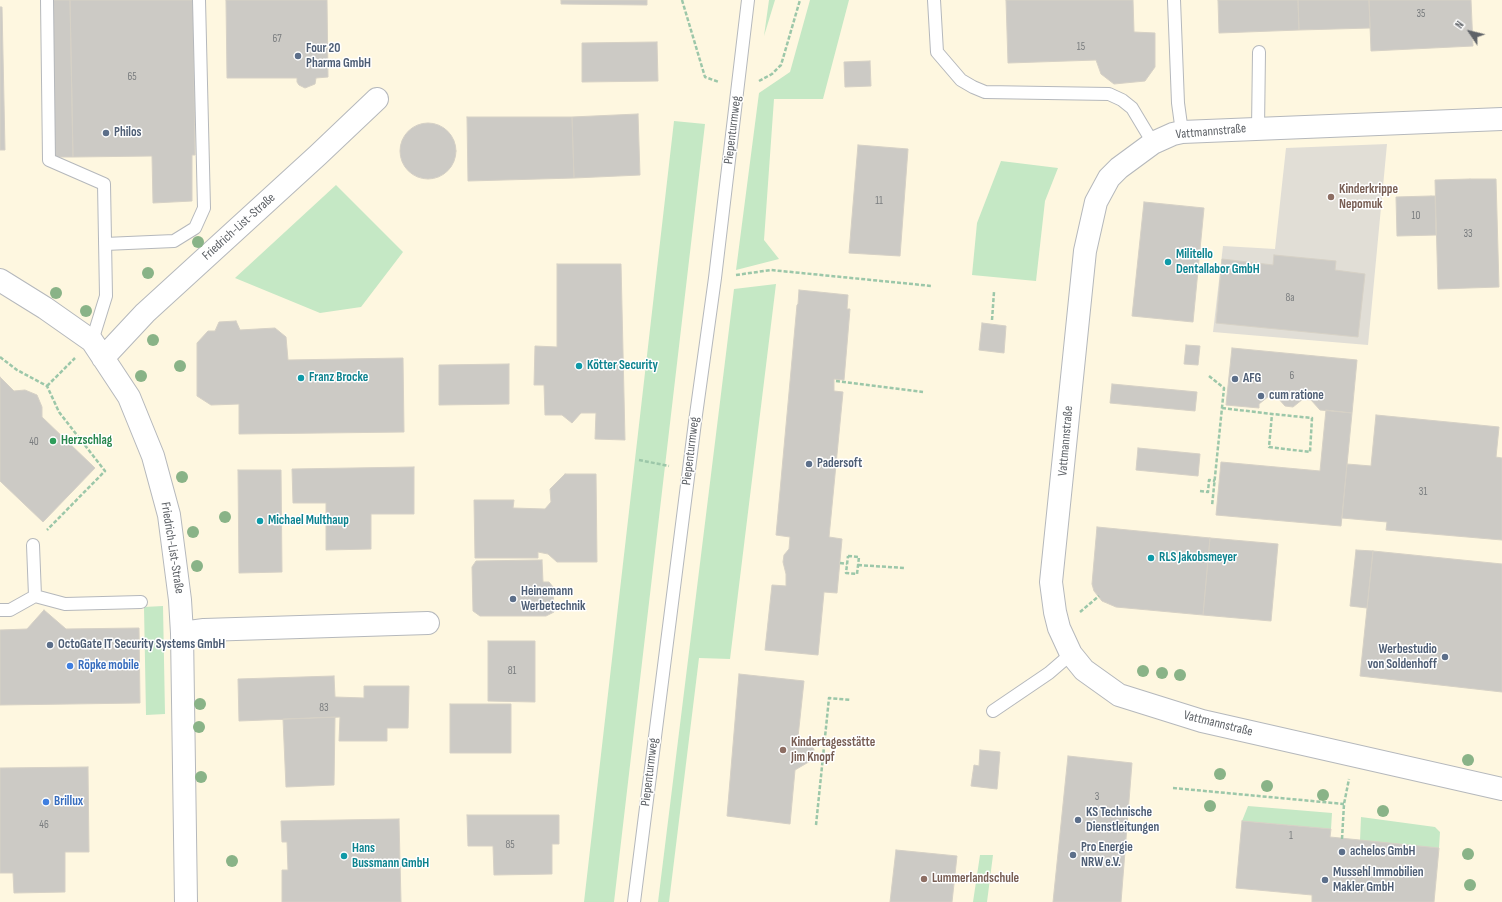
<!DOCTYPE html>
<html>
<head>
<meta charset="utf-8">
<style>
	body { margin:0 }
	#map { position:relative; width:1502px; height:902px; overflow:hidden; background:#f1efe8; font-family:"Sofia Sans Condensed",sans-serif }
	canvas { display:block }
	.north { position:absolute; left:1450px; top:12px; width:40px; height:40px; -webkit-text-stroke:3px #fff; paint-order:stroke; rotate:305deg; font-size:11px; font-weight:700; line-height:16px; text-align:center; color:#5f6368 }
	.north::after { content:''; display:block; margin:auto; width:14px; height:18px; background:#5f6368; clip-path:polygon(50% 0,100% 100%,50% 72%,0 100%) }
</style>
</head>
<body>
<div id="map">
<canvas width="1502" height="902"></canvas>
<div class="north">N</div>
</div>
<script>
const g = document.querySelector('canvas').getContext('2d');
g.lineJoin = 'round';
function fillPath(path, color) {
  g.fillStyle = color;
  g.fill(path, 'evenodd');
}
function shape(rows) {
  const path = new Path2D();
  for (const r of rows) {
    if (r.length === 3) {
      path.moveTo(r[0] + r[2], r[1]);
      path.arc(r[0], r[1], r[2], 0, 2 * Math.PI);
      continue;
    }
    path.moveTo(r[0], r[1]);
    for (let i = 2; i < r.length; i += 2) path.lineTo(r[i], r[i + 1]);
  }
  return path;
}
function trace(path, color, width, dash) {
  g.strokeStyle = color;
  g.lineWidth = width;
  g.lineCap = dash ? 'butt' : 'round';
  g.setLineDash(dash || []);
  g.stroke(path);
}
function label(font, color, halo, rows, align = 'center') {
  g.font = font + ' "Sofia Sans Condensed",sans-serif';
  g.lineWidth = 3;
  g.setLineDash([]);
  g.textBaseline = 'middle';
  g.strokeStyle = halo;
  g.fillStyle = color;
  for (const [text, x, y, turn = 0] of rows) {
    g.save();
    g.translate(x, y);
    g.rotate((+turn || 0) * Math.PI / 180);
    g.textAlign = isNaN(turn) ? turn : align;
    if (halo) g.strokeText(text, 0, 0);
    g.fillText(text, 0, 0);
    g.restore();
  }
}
fillPath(shape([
	[0,0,1502,0,1502,902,0,902]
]), '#fef7e0');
fillPath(shape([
	[1387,144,1368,345,1213,332,1223,246,1275,249,1286,148]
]), '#e1ded6');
fillPath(shape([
	[769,0,775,0,764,36],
	[810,0,849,0,823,99,774,99,764,240,779,259,736,270,759,93,790,72],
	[674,121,705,124,614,902,584,902],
	[1001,161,1058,168,1045,201,1036,281,972,275,977,223],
	[336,185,403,252,361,307,320,313,235,278],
	[776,284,730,659,699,658,669,902,658,902,734,289],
	[163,606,165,714,146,715,144,607],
	[1248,806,1332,813,1331,829,1242,821],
	[1361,817,1435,827,1440,832,1439,848,1360,841],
	[980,855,993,855,987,902,973,902]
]), '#c5e8c5');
const building = shape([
	[52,0,70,0,73,157,55,157,52,0],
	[70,0,193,0,195,155,192,155,192,201,153,203,152,156,73,157,70,0],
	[226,0,327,0,328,77,316,78,315,84,305,88,299,85,297,82,297,78,227,78,226,0],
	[561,0,647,0,647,5,561,4,561,0],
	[1006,0,1133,0,1134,32,1155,33,1155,67,1145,81,1114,84,1101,74,1096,60,1008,63,1006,0],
	[1218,0,1298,0,1299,30,1219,33,1218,0],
	[1298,0,1369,0,1370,28,1299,30,1298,0],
	[1369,0,1471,0,1473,46,1371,51,1369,0],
	[0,7,2,7,5,150,0,150,0,7],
	[657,42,658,81,582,82,582,43,657,42],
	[870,61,871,86,845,87,844,62,870,61],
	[638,114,640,175,574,178,572,117,638,114],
	[467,117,572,117,574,178,468,181,467,117],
	[428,151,28],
	[858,145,908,149,900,256,849,253,858,145],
	[1470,179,1496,179,1499,287,1438,289,1435,180,1470,179],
	[1431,196,1435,196,1436,235,1397,236,1396,197,1431,196],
	[1144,202,1204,208,1193,322,1132,316,1144,202],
	[1274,255,1336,261,1335,270,1365,274,1358,337,1216,323,1222,259,1273,265,1274,255],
	[557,264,621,264,625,440,595,439,596,413,581,413,572,423,562,415,545,415,544,385,534,385,535,346,557,347,557,264],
	[799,290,848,295,847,309,850,309,844,380,834,379,834,391,843,392,829,537,842,539,837,593,824,592,818,655,765,650,772,585,786,586,786,574,783,562,784,555,789,549,790,537,776,535,797,305,798,304,799,290],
	[236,321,240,330,275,328,286,337,288,360,403,358,404,432,239,434,239,404,211,405,197,396,197,343,208,331,215,331,219,322,236,321],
	[982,323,1006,326,1004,353,979,350,982,323],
	[1186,345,1200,346,1198,365,1184,364,1186,345],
	[1232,348,1357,360,1352,413,1320,410,1311,400,1303,399,1293,407,1285,406,1277,397,1269,396,1259,404,1259,408,1226,405,1232,348],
	[509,364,509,404,439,405,439,365,509,364],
	[0,377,14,391,25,390,37,395,42,407,42,417,95,468,43,522,0,481,0,377],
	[1112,384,1197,392,1195,411,1110,403,1112,384],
	[1326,410,1352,413,1341,526,1216,515,1221,462,1320,471,1326,410],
	[1376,415,1499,427,1496,457,1502,458,1502,540,1386,530,1387,522,1342,518,1347,464,1371,466,1376,415],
	[1138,448,1200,454,1198,476,1136,470,1138,448],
	[414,467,414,514,371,514,371,549,326,550,326,503,293,503,292,469,414,467],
	[238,470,281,470,282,572,239,573,238,470],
	[565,474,596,474,597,562,557,562,548,554,538,552,538,558,475,558,474,500,514,500,513,508,545,509,551,502,550,489,565,474],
	[1097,527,1210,538,1203,615,1116,607,1102,601,1094,591,1092,584,1097,527],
	[1210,538,1278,544,1271,621,1203,615,1210,538],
	[1356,550,1373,551,1367,608,1350,606,1356,550],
	[1373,551,1502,564,1502,692,1360,676,1373,551],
	[542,560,543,582,549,582,553,587,554,612,546,616,480,616,473,611,472,567,476,561,542,560],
	[44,610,66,629,139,628,140,703,0,705,0,630,27,629,44,610],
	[488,641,535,641,535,702,488,701,488,641],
	[739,674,804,681,798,737,814,749,812,760,795,770,790,824,727,816,739,674],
	[334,676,335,697,364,698,364,686,409,686,408,728,387,728,387,741,339,741,340,717,239,721,238,679,334,676],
	[450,704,511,704,511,753,450,753,450,704],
	[335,717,334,785,286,787,283,719,335,717],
	[980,750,1000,752,997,789,971,786,974,765,979,766,980,750],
	[1068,756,1132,763,1121,902,1053,902,1068,756],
	[88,767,89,852,65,852,65,892,14,893,13,873,0,873,0,768,88,767],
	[467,815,559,815,559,844,552,844,552,874,494,875,493,846,468,846,467,815],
	[399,819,401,902,282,902,282,870,288,870,287,842,282,842,281,821,399,819],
	[1242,821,1331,829,1330,837,1439,848,1434,902,1312,902,1312,895,1236,888,1242,821],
	[896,850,957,856,952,902,890,902,896,850]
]);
fillPath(building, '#cccac5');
trace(building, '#d6d1c6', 1);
const lane = shape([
	[47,0,49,160,104,184,106,296,92,341],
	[934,0,937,52,961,80,973,87,985,92,1109,94,1122,100,1132,108,1153,143],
	[1174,0,1178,103,1182,132],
	[1258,129,1259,52],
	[105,244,174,241,195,228,204,208,199,0],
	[33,545,35,596,65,604,141,602],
	[0,610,10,610,35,596],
	[993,711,1049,673,1071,654],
	[634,902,695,422,715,278,748,0]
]);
const street = shape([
	[1502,119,1182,132,1173,134,1153,143,1119,168,1109,178,1096,202,1085,251,1051,582,1055,612,1059,628,1071,654,1084,670,1119,695,1202,721,1502,789],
	[0,280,45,308,92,341,129,397,153,456,169,515,180,600,182,633,186,902],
	[103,358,145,313,318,155,377,99],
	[182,633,204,630,428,623]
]);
trace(lane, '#b5b8bc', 14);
trace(street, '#b5b8bc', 24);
trace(shape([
	[682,0,705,77,719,82],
	[759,81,772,74,781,65,800,0],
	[736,275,771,270,932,286],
	[992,320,994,292],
	[0,357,17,370,47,386,59,412,105,471,47,530],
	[1209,376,1224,388,1212,506],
	[836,381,923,392],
	[47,386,75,358],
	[1222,408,1272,414,1312,418,1310,452,1269,447,1272,414],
	[639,460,669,466],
	[1200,491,1208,492,1209,480,1215,481],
	[848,556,859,557,857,574,846,573,848,556],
	[840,563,847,564],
	[858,565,905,568],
	[1080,612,1099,596],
	[1173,788,1344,804],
	[816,825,829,698,851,700],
	[1342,839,1344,804,1349,779]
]), '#9cc7a9', 2.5, [4, 2]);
trace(lane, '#fff', 12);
trace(street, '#fff', 22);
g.fillStyle = '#89b387';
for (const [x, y] of [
	[198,242],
	[148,273],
	[56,293],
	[86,311],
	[153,340],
	[180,366],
	[141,376],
	[182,477],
	[225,517],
	[193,532],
	[197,566],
	[1143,671],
	[1162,673],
	[1180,675],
	[200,704],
	[199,727],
	[1468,760],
	[1220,774],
	[201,777],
	[1267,786],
	[1323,795],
	[1210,806],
	[1383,811],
	[1468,854],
	[232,861],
	[1470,885]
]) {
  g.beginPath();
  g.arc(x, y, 6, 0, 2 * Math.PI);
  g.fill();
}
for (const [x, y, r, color] of [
	[298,56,4,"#5c6f8a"],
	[106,133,4,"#5c6f8a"],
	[1331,197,4,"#8d6e63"],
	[1168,262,4,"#0f9aa8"],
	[579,366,4,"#0f9aa8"],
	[301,378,4,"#0f9aa8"],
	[1235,379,4,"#5c6f8a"],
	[1261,396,4,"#5c6f8a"],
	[53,441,4,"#2e9e5b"],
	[809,464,4,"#5c6f8a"],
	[260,521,4,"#0f9aa8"],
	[1151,558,4,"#0f9aa8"],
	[513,599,4,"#5c6f8a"],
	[50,645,4,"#5c6f8a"],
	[1445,657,4,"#5c6f8a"],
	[70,666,4,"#3f7fe0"],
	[783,750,4,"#8d6e63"],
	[46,802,4,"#3f7fe0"],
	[1078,820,4,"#5c6f8a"],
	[1342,852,4,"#5c6f8a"],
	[1073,855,4,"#5c6f8a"],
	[344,856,4,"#0f9aa8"],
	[924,879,4,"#8d6e63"],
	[1325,880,4,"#5c6f8a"]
]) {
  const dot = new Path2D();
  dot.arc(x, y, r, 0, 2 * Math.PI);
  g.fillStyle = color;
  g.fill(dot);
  trace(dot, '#fff', 1.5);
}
label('11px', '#7a7d7f', null, [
	["35",1421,14],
	["67",277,39],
	["15",1081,47],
	["65",132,77],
	["11",879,201],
	["10",1416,216],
	["33",1468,234],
	["8a",1290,298],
	["6",1292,376],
	["40",34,442],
	["31",1423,492],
	["81",512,671],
	["83",324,708],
	["3",1097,797],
	["46",44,825],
	["1",1291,836],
	["85",510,845]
]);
label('bold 13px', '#4e5e75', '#fff', [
	["Four 20",306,49],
	["Pharma GmbH",306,64],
	["Philos",114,133],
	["AFG",1243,379],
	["cum ratione",1269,396],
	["Padersoft",817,464],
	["Heinemann",521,592],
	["Werbetechnik",521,607],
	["OctoGate IT Security Systems GmbH",58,645],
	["Werbestudio",1437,650,"right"],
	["von Soldenhoff",1437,665,"right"],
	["KS Technische",1086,813],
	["Dienstleitungen",1086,828],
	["Pro Energie",1081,848],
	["NRW e.V.",1081,863],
	["achelos GmbH",1350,852],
	["Mussehl Immobilien",1333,873],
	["Makler GmbH",1333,888]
], 'left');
label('13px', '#5f6368', '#fff', [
	["Piepenturmweg",733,130,-83],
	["Vattmannstraße",1211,132,-5],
	["Friedrich-List-Straße",239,227,-42],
	["Vattmannstraße",1066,441,-85],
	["Piepenturmweg",691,451,-83],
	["Friedrich-List-Straße",172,548,81],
	["Vattmannstraße",1218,724,14],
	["Piepenturmweg",650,772,-83]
]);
label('bold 13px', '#785e54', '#fff', [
	["Kinderkrippe",1339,190],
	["Nepomuk",1339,205],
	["Kindertagesstätte",791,743],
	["Jim Knopf",791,758],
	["Lummerlandschule",932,879]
], 'left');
label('bold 13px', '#0d838f', '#fff', [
	["Militello",1176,255],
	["Dentallabor GmbH",1176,270],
	["Kötter Security",587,366],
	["Franz Brocke",309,378],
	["Michael Multhaup",268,521],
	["RLS Jakobsmeyer",1159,558],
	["Hans",352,849],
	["Bussmann GmbH",352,864]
], 'left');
label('bold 13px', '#27864d', '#fff', [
	["Herzschlag",61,441]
], 'left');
label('bold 13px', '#366cbe', '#fff', [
	["Röpke mobile",78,666],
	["Brillux",54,802]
], 'left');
</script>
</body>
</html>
